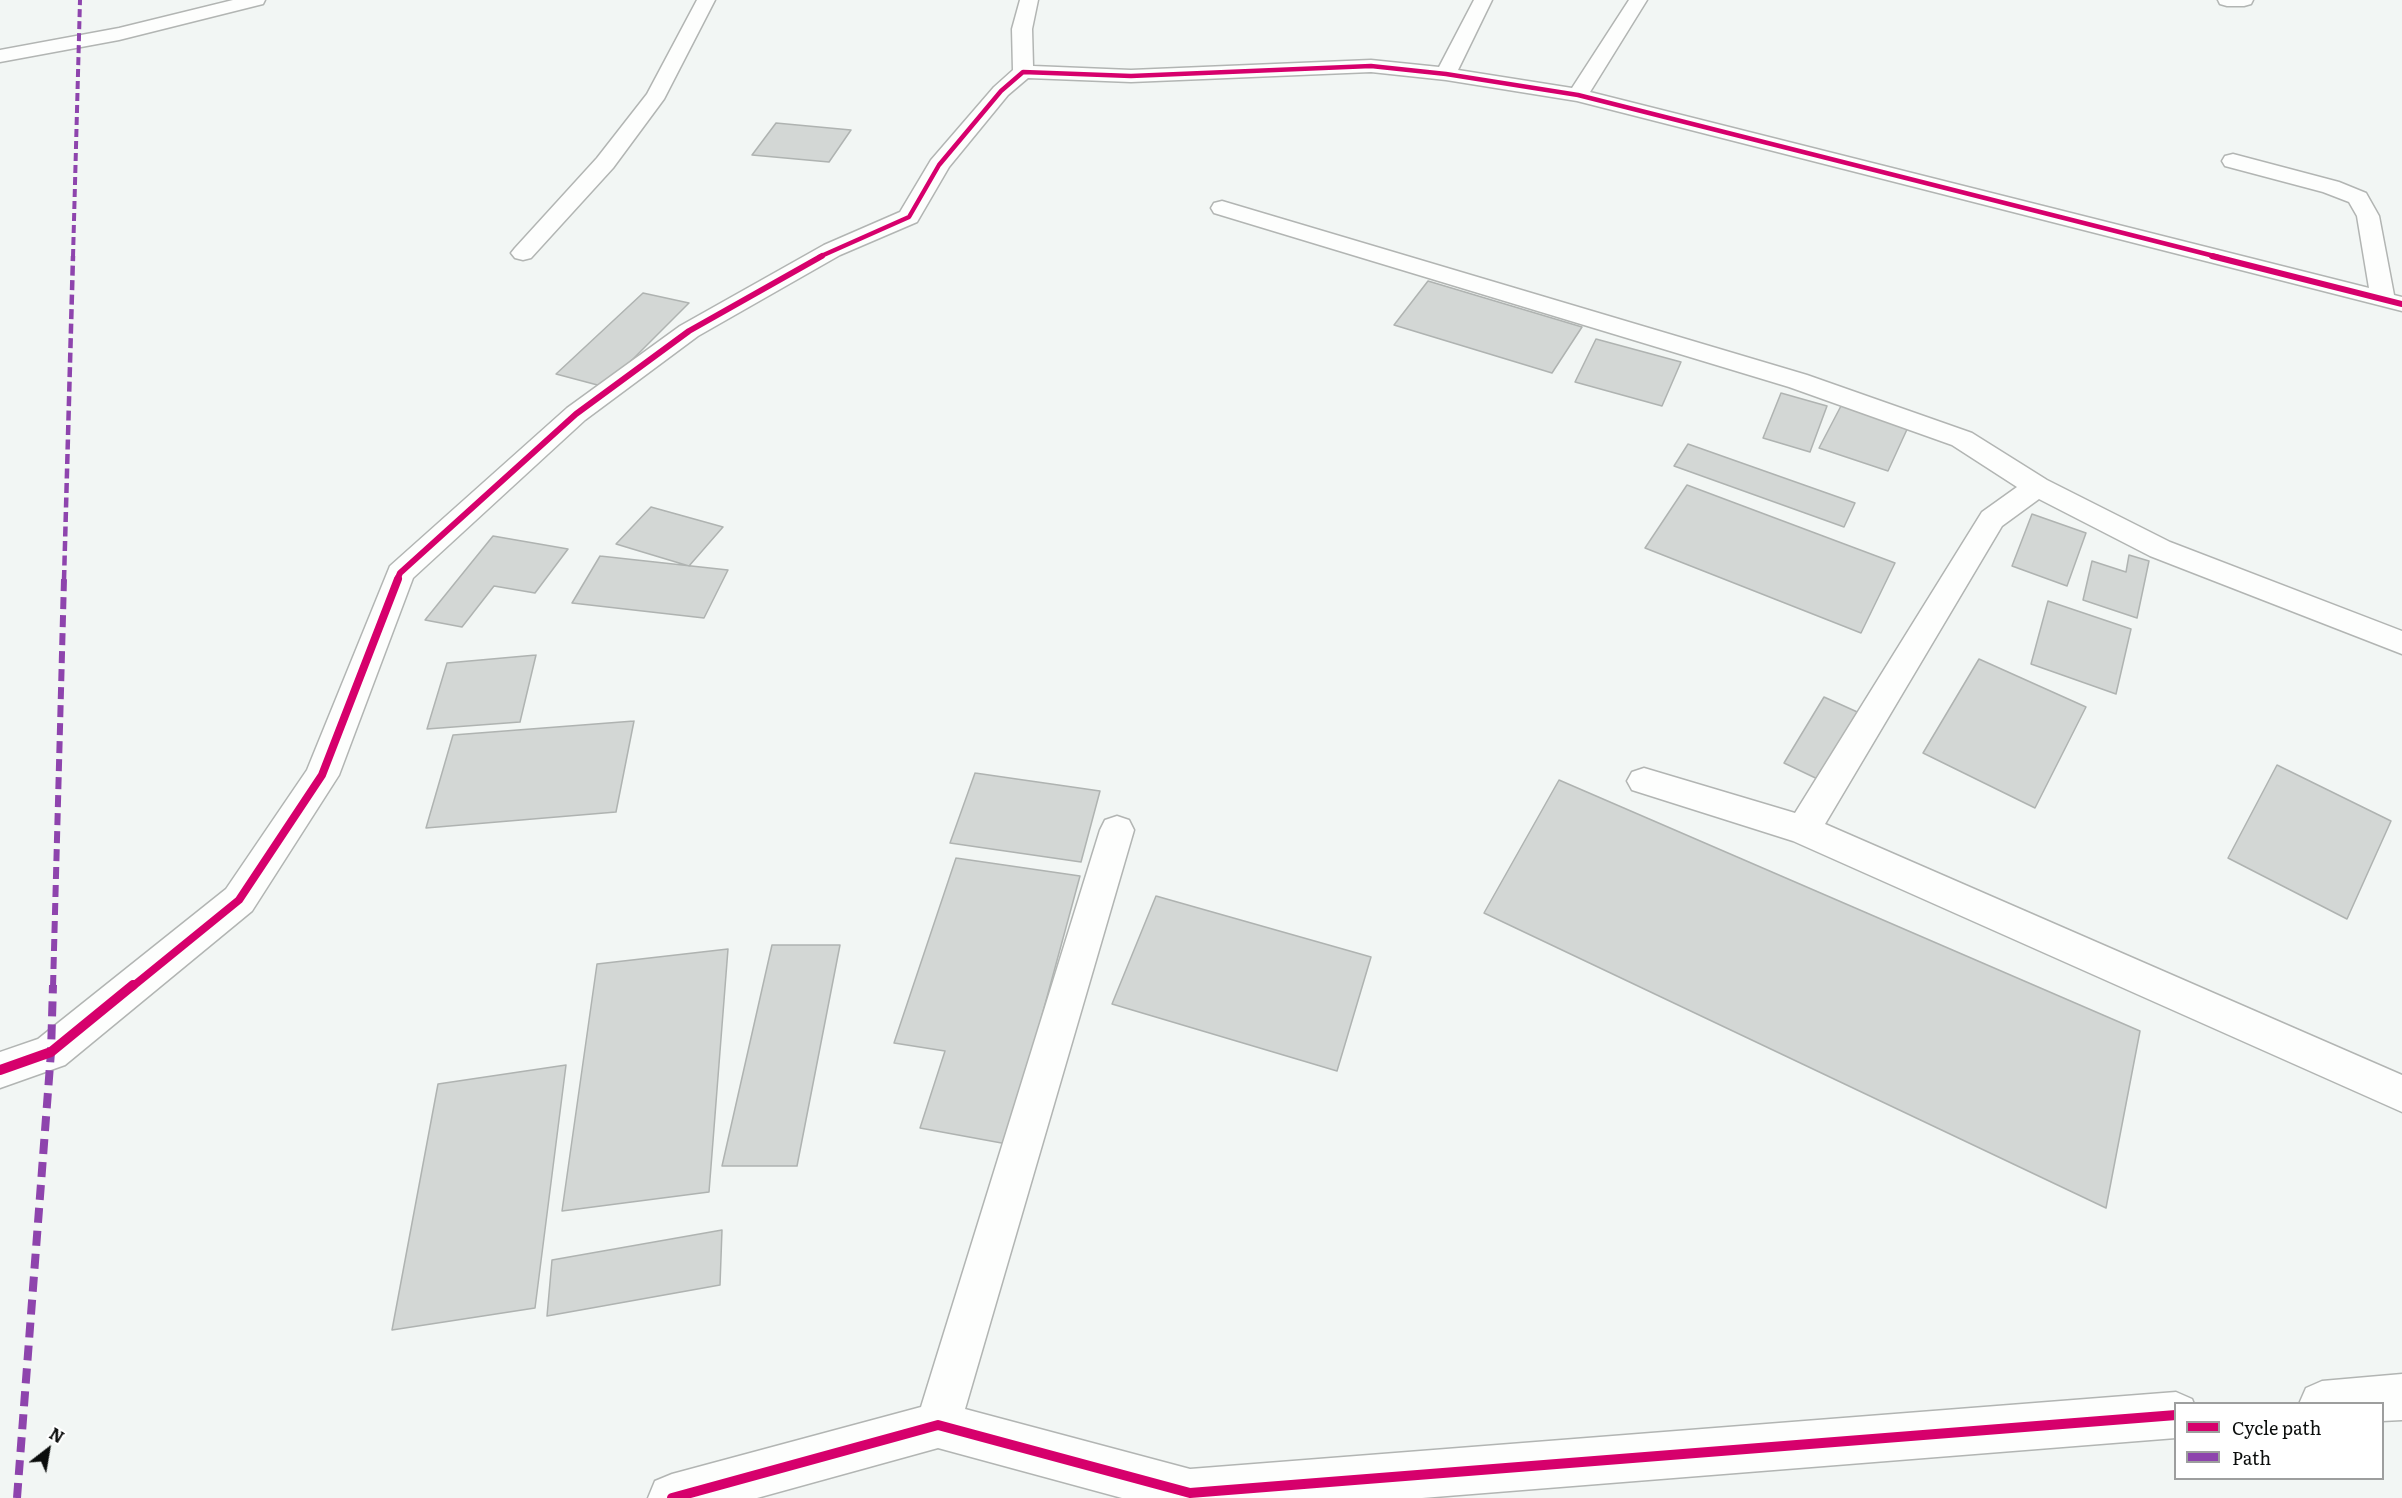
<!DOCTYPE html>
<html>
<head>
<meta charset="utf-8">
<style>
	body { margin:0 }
	#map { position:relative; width:2402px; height:1498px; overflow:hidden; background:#f2f6f4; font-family:Literata,serif }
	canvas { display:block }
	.legend { position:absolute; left:2174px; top:1402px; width:210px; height:78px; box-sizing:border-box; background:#fff; border:2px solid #9d9e9e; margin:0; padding:8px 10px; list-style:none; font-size:18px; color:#0b0d0c }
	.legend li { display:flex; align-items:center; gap:12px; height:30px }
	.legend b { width:30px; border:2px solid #9d9e9e }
	.north { position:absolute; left:18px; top:1420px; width:60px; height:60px; -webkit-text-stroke:4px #fff; paint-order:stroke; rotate:31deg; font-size:16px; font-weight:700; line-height:24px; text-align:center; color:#0b0d0c }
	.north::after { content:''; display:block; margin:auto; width:21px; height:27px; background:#0b0d0c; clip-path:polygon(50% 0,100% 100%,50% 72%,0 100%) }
</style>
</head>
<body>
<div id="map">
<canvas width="2402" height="1498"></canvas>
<ul class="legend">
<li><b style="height:8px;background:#d6006c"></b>Cycle path</li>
<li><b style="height:8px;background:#8e44ad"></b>Path</li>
</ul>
<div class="north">N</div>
</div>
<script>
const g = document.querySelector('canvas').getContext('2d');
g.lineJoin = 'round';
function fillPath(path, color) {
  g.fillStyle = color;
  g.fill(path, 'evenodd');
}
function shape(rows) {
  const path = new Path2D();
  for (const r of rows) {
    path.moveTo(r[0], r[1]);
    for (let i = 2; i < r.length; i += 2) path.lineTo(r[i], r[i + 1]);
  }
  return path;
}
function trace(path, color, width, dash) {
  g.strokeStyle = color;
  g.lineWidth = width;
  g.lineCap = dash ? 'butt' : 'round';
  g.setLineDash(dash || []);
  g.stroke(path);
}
const building = shape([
	[776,123,851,130,829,162,752,155,776,123],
	[1428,281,1582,327,1552,373,1394,325,1428,281],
	[643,293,689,303,605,387,556,374,643,293],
	[1596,339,1681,362,1662,406,1575,382,1596,339],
	[1781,393,1827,406,1810,452,1763,438,1781,393],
	[1842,404,1909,425,1888,471,1819,448,1842,404],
	[1688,444,1855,503,1844,527,1674,466,1688,444],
	[1687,485,1895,563,1861,633,1645,548,1687,485],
	[651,507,723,527,689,566,616,544,651,507],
	[2032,514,2086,533,2067,586,2012,566,2032,514],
	[493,536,568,549,535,593,494,586,462,627,425,620,493,536],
	[2129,555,2149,561,2137,618,2083,600,2092,561,2126,572,2129,555],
	[600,556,728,570,704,618,572,603,600,556],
	[2048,601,2131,629,2116,694,2031,664,2048,601],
	[536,655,520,722,427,729,447,663,536,655],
	[1979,659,2086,707,2035,808,1923,753,1979,659],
	[1824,697,1864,715,1826,783,1784,763,1824,697],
	[634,721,616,812,426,828,453,735,634,721],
	[2277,765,2391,821,2347,919,2228,858,2277,765],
	[975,773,1100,791,1081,862,950,843,975,773],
	[1559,780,2140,1031,2106,1208,1484,913,1559,780],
	[956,858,1080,876,1007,1144,920,1128,945,1051,894,1043,956,858],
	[1156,896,1371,957,1337,1071,1112,1004,1156,896],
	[772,945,840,945,797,1166,722,1166,772,945],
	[728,949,709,1192,562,1211,597,964,728,949],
	[566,1065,535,1308,392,1330,438,1084,566,1065],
	[722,1230,720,1285,547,1316,552,1260,722,1230]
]);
fillPath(building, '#d3d7d5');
trace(building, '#afb3b1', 1.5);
const minor = shape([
	[233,0,265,0,263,4,119,40,0,62,0,50,119,28,233,0],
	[697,0,715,0,664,99,613,168,531,258,523,260,515,258,511,253,515,248,597,158,647,94,697,0],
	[1020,0,1038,0,1032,29,1033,66,1131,70,1371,60,1439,67,1474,0,1492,0,1458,70,1572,88,1629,0,1647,0,1590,92,2369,288,2357,216,2349,202,2323,192,2225,166,2222,161,2225,156,2233,154,2339,182,2366,193,2379,216,2394,295,2402,297,2402,311,1577,101,1446,80,1371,72,1131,82,1028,78,1008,95,949,167,917,222,840,255,698,336,585,420,413,578,339,775,252,911,65,1065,0,1088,0,1052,38,1039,226,889,307,770,390,566,567,408,680,326,824,245,900,212,931,160,994,87,1013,70,1012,29,1020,0],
	[2218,0,2253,0,2251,4,2244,6,2227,6,2220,4,2218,0],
	[1222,201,1807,375,1972,433,2047,480,2170,542,2402,631,2402,654,2150,556,2039,499,2002,526,1825,824,2402,1075,2402,1112,1793,841,1632,790,1627,781,1632,772,1644,768,1795,813,1982,512,2017,487,1952,445,1789,387,1214,213,1211,208,1214,203,1222,201],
	[1117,816,1129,820,1134,830,965,1409,1190,1469,2176,1392,2192,1399,2194,1404,2176,1404,2176,1438,1422,1498,1122,1498,938,1448,757,1498,648,1498,655,1481,672,1474,921,1407,1100,830,1105,820,1117,816],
	[2402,1374,2402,1420,2382,1421,2382,1404,2299,1404,2306,1388,2322,1381,2402,1374]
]);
trace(minor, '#b2b5b3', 3);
fillPath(minor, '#fdfefd');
trace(shape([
	[73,257,80,0]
]), '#8e44ad', 4, [8, 4]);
trace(shape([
	[64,580,73,256]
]), '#8e44ad', 4.5, [10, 4.5]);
trace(shape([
	[53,987,64,579]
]), '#8e44ad', 6, [12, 6]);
trace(shape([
	[17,1498,51,1052,53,985]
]), '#8e44ad', 8, [15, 8]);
trace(shape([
	[819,257,909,217,939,165,1001,91,1023,72,1131,76,1371,66,1446,74,1578,95,2218,257]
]), '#d6006c', 4.5);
trace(shape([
	[2212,256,2402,304],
	[397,580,400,573,576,414,689,331,822,256]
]), '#d6006c', 6);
trace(shape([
	[132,987,239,900,322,775,398,579]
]), '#d6006c', 8);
trace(shape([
	[0,1070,51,1052,133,985],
	[672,1498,938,1425,1190,1493,2176,1415]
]), '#d6006c', 10);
</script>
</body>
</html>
